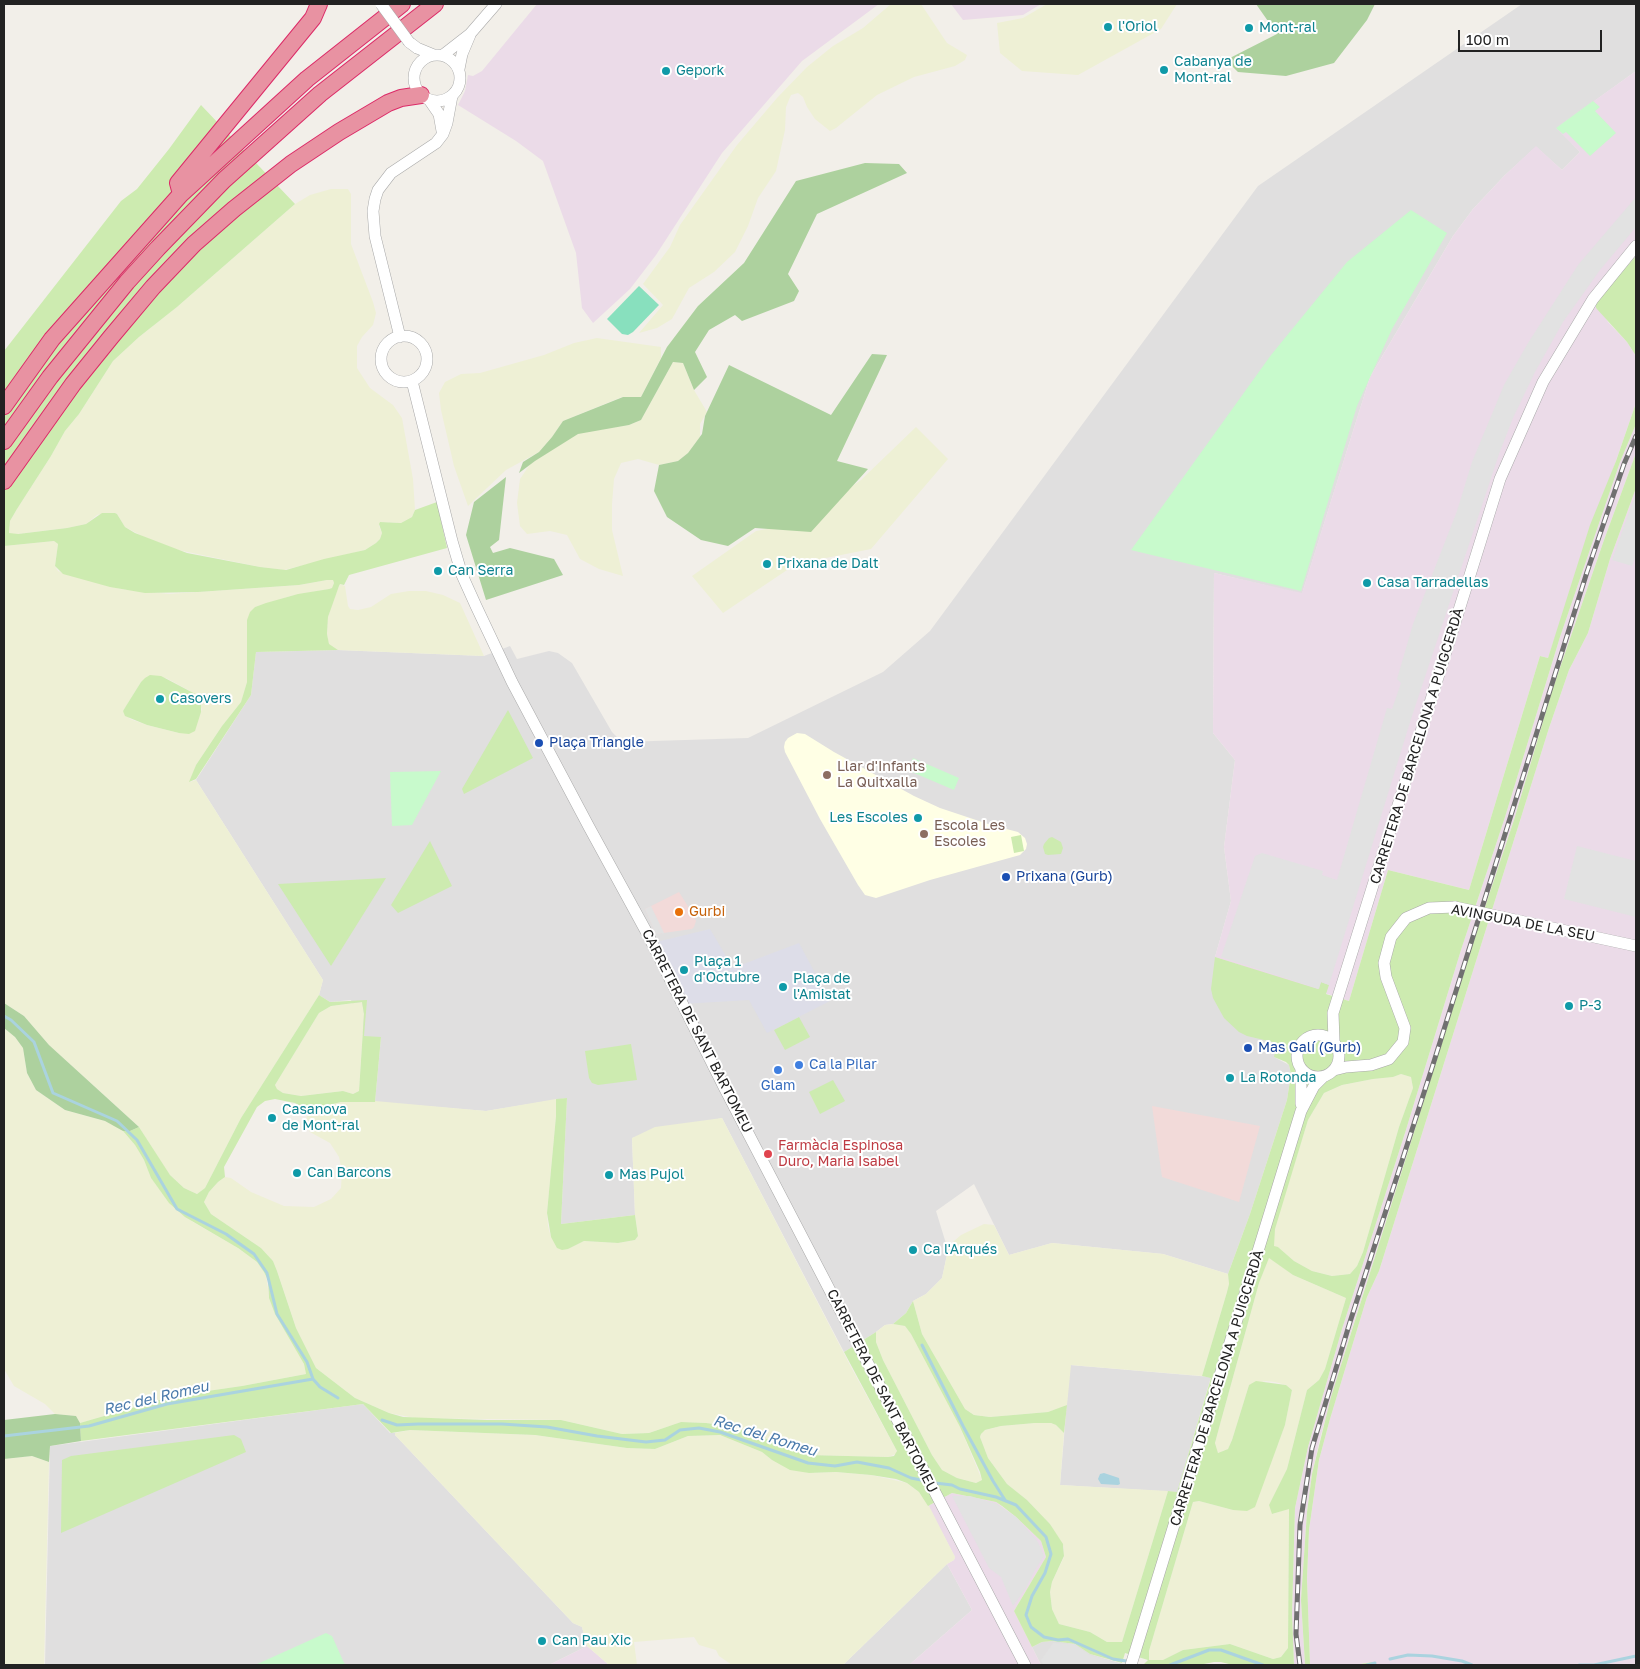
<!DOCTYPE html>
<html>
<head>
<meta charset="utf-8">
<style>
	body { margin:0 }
	#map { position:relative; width:1640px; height:1669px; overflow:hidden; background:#f2efe9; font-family:"Golos Text",sans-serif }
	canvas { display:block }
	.frame { position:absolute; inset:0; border:5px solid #222; pointer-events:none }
	.scale { position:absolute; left:1458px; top:30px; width:144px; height:22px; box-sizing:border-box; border:2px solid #222; border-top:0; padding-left:6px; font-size:15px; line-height:18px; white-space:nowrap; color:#222; -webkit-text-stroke:4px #fff; paint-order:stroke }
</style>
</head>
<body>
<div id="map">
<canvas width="1640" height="1669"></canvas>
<div class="frame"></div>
<div class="scale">100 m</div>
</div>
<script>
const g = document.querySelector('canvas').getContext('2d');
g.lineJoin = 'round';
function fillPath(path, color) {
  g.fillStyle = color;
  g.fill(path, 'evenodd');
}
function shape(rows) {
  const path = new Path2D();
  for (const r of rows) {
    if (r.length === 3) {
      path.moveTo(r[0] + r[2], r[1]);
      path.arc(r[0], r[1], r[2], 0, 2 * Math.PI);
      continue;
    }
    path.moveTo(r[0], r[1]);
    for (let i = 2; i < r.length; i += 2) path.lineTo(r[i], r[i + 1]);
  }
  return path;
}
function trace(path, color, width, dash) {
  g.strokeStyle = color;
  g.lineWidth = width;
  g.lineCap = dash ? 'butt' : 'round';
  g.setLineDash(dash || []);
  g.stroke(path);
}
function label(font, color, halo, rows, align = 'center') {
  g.font = font + ' "Golos Text",sans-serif';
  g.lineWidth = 4;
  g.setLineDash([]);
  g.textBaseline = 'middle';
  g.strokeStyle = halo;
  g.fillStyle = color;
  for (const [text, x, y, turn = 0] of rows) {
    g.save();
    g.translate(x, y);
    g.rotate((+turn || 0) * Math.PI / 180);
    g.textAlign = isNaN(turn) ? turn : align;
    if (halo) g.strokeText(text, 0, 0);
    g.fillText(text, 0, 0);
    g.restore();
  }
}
fillPath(shape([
	[1522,4,1636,4,1636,71,1557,128,1580,152,1562,170,1536,147,1505,175,1473,209,1453,236,1370,377,1302,594,1214,573,1213,733,1235,760,1224,847,1231,901,1215,957,1326,993,1274,1057,1289,1065,1291,1074,1287,1100,1250,1214,1228,1274,1163,1254,1052,1243,1009,1255,974,1184,936,1211,948,1250,942,1278,926,1294,913,1301,906,1313,893,1324,885,1325,876,1332,844,1352,722,1118,632,1138,635,1215,561,1224,567,1098,486,1111,375,1102,381,1037,364,1037,351,1000,330,1002,319,995,323,980,196,780,251,695,256,652,338,650,484,656,510,646,517,659,549,651,558,653,572,663,612,732,622,742,748,738,883,672,930,631,1258,186],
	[1070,1365,1211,1377,1177,1492,1060,1485],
	[363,1404,390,1433,395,1433,395,1435,573,1623,582,1627,587,1646,549,1665,45,1665,50,1446],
	[947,1564,972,1610,909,1665,843,1665],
	[1052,1641,1075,1644,1090,1654,1126,1665,1041,1665,1032,1647,1042,1642]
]), '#e0dfdf');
fillPath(shape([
	[679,892,694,916,696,921,694,927,692,929,656,934,645,909],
	[1152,1106,1260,1126,1239,1202,1162,1177]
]), '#f2dad9');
fillPath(shape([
	[537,4,879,4,802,61,722,153,656,255,630,289,593,323,582,308,576,253,543,161,516,141,458,105,465,91,468,75,473,76,482,71],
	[951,4,1041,4,1023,15,963,20],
	[1636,71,1636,256,1597,301,1608,322,1627,342,1636,356,1636,403,1548,658,1540,656,1469,890,1388,870,1349,1001,1215,957,1231,901,1224,847,1235,760,1213,733,1214,573,1302,593,1370,377,1453,236,1473,209,1505,175,1536,146,1562,170,1580,152,1556,128],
	[1636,424,1636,453,1604,540,1552,691,1514,820,1480,922,1347,1345,1321,1435,1312,1474,1307,1512,1301,1600,1305,1664,1294,1665,1292,1614,1295,1508,1308,1447,1342,1329,1405,1133,1461,950,1505,817,1560,637,1620,462],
	[1636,488,1636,1665,1372,1665,1371,1662,1361,1664,1310,1664,1307,1579,1309,1530,1319,1460,1330,1419,1367,1297,1379,1271,1549,728,1569,670,1588,633,1610,559],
	[952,1493,996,1502,1016,1517,1041,1541,1046,1557,1014,1611,1041,1665,909,1665,972,1610,947,1564,954,1560,955,1557,928,1506],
	[587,1646,609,1665,549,1665]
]), '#ebdbe8');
fillPath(shape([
	[797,733,805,734,834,752,914,796,940,808,991,825,1018,832,1025,838,1027,844,1026,849,1020,855,930,880,876,898,865,895,858,885,820,819,785,752,784,747,785,742,788,738]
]), '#ffffe5');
fillPath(shape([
	[891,4,921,4,947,43,967,55,965,60,955,66,914,77,877,95,836,128,830,131,815,119,807,107,803,97,798,93,791,95,786,107,785,130,776,171,758,198,748,226,735,252,714,272,689,288,672,319,657,328,639,333,663,305,643,284,670,247,680,225,737,145,777,98,807,67,833,46,863,28],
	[1047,4,1177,4,1161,29,1078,75,1022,71,1000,53,997,23,1023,18],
	[331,189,348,189,351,194,351,244,373,302,376,313,373,325,362,337,357,346,357,368,370,388,393,405,402,418,413,479,415,510,412,517,401,523,380,522,379,526,382,533,380,539,376,543,365,550,284,570,260,567,178,550,144,537,125,527,117,514,114,513,105,513,97,515,86,524,67,528,18,534,9,534,10,521,17,509,51,456,65,431,79,414,113,361,139,337,177,307,295,204,310,195],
	[597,338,661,347,661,358,641,397,622,397,563,421,552,437,539,452,506,470,468,506,454,466,441,410,439,393,445,382,461,374,480,373,544,355,574,343],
	[673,362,683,363,694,390,707,412,700,424,700,437,688,453,678,461,659,465,638,459,621,463,614,479,612,504,612,530,623,576,599,569,580,559,567,535,550,531,527,534,520,526,517,503,520,479,530,464,578,433,629,425,641,420],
	[916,427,948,459,871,549,796,564,723,613,692,576,756,531,798,523,861,480],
	[54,541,58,544,55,566,58,571,63,573,121,589,169,594,299,585,327,580,333,580,334,583,332,588,329,589,291,596,255,607,247,620,247,682,241,702,222,726,196,765,190,782,196,780,323,980,319,995,241,1118,205,1188,197,1194,184,1188,168,1173,139,1127,49,1045,24,1016,4,1003,4,546],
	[166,678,190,691,202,709,198,719,179,733,147,725,130,719,123,711,141,682],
	[340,584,345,586,348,606,350,609,358,610,371,607,391,594,409,591,426,591,443,595,460,603,484,656,338,650,329,645,327,634,328,617,332,602],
	[362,1002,364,1014,359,1091,353,1094,343,1091,301,1096,283,1093,277,1089,275,1085,319,1013,331,1006],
	[4,1028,15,1037,23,1048,27,1073,36,1090,65,1110,105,1121,121,1129,135,1145,144,1160,151,1178,168,1201,193,1222,235,1246,257,1262,266,1274,269,1298,275,1314,304,1364,306,1374,242,1386,173,1396,80,1423,76,1416,55,1414,45,1404,14,1386,4,1369],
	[1401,1074,1411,1077,1413,1088,1399,1127,1363,1252,1357,1266,1350,1274,1332,1276,1312,1271,1294,1261,1278,1247,1274,1247,1274,1229,1308,1120,1324,1093,1342,1085,1373,1079,1393,1077],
	[556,1099,556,1116,547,1213,548,1226,551,1237,568,1249,584,1241,618,1243,635,1240,638,1236,635,1215,632,1138,655,1127,722,1118,852,1369,897,1451,896,1454,888,1457,807,1455,792,1450,779,1443,729,1426,706,1423,681,1422,649,1433,622,1434,561,1420,415,1418,389,1413,355,1398,316,1368,296,1328,277,1271,273,1261,261,1248,211,1214,204,1202,209,1192,218,1182,225,1177,231,1178,251,1192,284,1206,314,1207,331,1199,341,1188,342,1171,339,1157,330,1143,310,1132,306,1125,306,1119,308,1114,321,1107,341,1102,375,1101,486,1111],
	[984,1224,994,1225,1009,1255,1052,1243,1163,1254,1228,1274,1229,1284,1227,1292,1202,1376,1071,1365,1067,1405,1061,1408,1048,1412,990,1417,974,1415,965,1409,922,1334,913,1301,926,1294,942,1278,948,1250,954,1241,961,1235],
	[1269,1257,1293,1275,1346,1298,1325,1369,1319,1380,1307,1390,1287,1469,1269,1505,1273,1514,1289,1508,1288,1648,1281,1657,1273,1659,1230,1644,1183,1650,1163,1660,1149,1660,1149,1651,1193,1502,1199,1501,1233,1510,1259,1493,1285,1425,1292,1390,1286,1385,1275,1382,1266,1381,1249,1385,1232,1440,1228,1449,1218,1453,1215,1443,1219,1428,1259,1283],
	[893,1324,905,1326,911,1334,960,1427,982,1480,976,1483,957,1478,942,1470,932,1455,883,1360,876,1342,876,1332,885,1325],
	[1035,1423,1051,1423,1056,1425,1064,1433,1060,1485,1168,1491,1122,1642,1107,1642,1090,1632,1059,1624,1052,1609,1050,1592,1052,1582,1064,1557,1064,1547,1050,1524,1027,1500,1007,1484,988,1458,980,1437,982,1431,1001,1426],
	[410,1430,535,1435,627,1448,655,1449,688,1436,720,1435,762,1452,772,1460,809,1473,836,1472,871,1475,907,1483,919,1492,926,1500,955,1557,954,1560,947,1564,843,1665,732,1665,719,1656,716,1650,699,1645,694,1637,634,1642,637,1665,609,1665,587,1646,582,1627,573,1623,395,1435,395,1433],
	[32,1456,49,1462,44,1665,4,1665,4,1459]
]), '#eef0d5');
fillPath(shape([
	[201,105,295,204,177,307,139,337,113,361,79,414,65,431,51,456,17,509,10,521,9,533,18,534,67,528,86,524,102,513,115,513,117,514,125,527,135,533,187,553,260,567,286,570,324,559,365,550,376,543,380,539,382,533,379,524,380,522,401,523,412,517,415,510,437,502,447,548,349,575,344,585,340,584,339,586,328,617,327,634,329,644,338,650,256,652,251,695,196,779,189,782,196,765,222,726,241,702,247,682,247,620,250,612,255,607,266,603,298,594,329,589,332,588,334,583,333,580,327,580,299,585,198,592,145,593,110,587,63,574,55,566,58,544,54,541,4,546,4,351,121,201,137,189,169,149],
	[1636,256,1636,356,1627,342,1596,308,1596,301],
	[1636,403,1636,424,1620,462,1560,637,1505,817,1461,950,1405,1133,1342,1329,1308,1447,1295,1508,1292,1614,1294,1665,1305,1664,1301,1600,1307,1512,1312,1474,1331,1397,1480,922,1514,820,1552,691,1604,540,1636,453,1636,488,1610,559,1588,633,1569,670,1549,728,1379,1271,1367,1297,1330,1419,1319,1460,1309,1530,1307,1579,1310,1664,1361,1664,1372,1662,1372,1665,1233,1665,1221,1662,1214,1662,1199,1665,1143,1665,1148,1660,1125,1653,1122,1663,1090,1654,1075,1644,1052,1641,1042,1642,1032,1647,1014,1611,1046,1557,1041,1541,1016,1517,1002,1506,996,1502,952,1493,928,1506,919,1492,907,1483,896,1479,871,1475,836,1472,809,1473,790,1470,772,1460,762,1452,720,1435,688,1436,655,1449,627,1448,535,1435,410,1430,391,1433,363,1404,81,1441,80,1423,173,1396,242,1386,306,1374,304,1364,275,1314,269,1298,268,1280,264,1272,257,1262,238,1248,185,1217,169,1203,151,1178,144,1160,135,1145,123,1131,130,1131,139,1127,170,1175,184,1188,197,1194,205,1188,241,1118,319,995,330,1002,367,1000,364,1036,381,1037,375,1102,341,1102,321,1107,311,1112,295,1103,275,1099,265,1101,257,1107,224,1167,225,1177,218,1182,209,1192,204,1202,211,1214,261,1248,273,1261,277,1271,296,1328,316,1368,355,1398,389,1413,403,1417,487,1420,561,1420,622,1434,649,1433,681,1422,706,1423,729,1426,779,1443,792,1450,807,1455,888,1457,894,1456,897,1451,844,1352,876,1332,876,1342,883,1360,932,1455,942,1470,957,1478,976,1483,982,1480,980,1472,960,1427,911,1334,905,1326,893,1324,906,1313,913,1301,922,1334,965,1409,974,1415,990,1417,1048,1412,1067,1405,1064,1433,1056,1425,1051,1423,1035,1423,1001,1426,985,1430,981,1434,980,1437,988,1458,1007,1484,1027,1500,1050,1524,1063,1544,1064,1556,1052,1582,1050,1592,1052,1609,1059,1624,1090,1632,1107,1642,1122,1642,1168,1491,1177,1492,1211,1378,1202,1376,1227,1292,1229,1284,1228,1274,1250,1214,1287,1100,1291,1074,1289,1065,1286,1062,1274,1057,1277,1043,1247,1036,1239,1032,1224,1018,1213,998,1211,989,1215,957,1318,989,1321,982,1329,985,1326,994,1349,1001,1388,870,1469,890,1540,656,1548,658,1590,525,1616,461],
	[362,1002,364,1014,359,1091,353,1094,343,1091,301,1096,283,1093,277,1089,275,1085,319,1013,331,1006],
	[1401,1074,1411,1077,1413,1088,1399,1127,1363,1252,1357,1266,1350,1274,1332,1276,1312,1271,1294,1261,1278,1247,1274,1246,1275,1229,1308,1120,1324,1093,1342,1085,1373,1079,1393,1077],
	[1269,1258,1293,1275,1346,1298,1325,1369,1319,1380,1307,1390,1287,1469,1269,1505,1272,1514,1289,1509,1288,1648,1281,1657,1273,1659,1230,1644,1183,1650,1163,1660,1149,1660,1149,1651,1193,1502,1199,1501,1233,1510,1247,1511,1255,1507,1285,1425,1292,1390,1286,1385,1256,1381,1249,1385,1232,1440,1228,1449,1218,1453,1215,1443,1219,1428,1259,1283],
	[150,675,161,676,201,697,201,712,195,731,189,734,179,733,147,725,125,716,123,711,126,706,141,682,145,678],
	[508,710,533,758,464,794,462,789],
	[1021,835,1024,851,1014,853,1011,837],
	[1052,837,1061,842,1063,848,1061,854,1048,855,1045,854,1043,847,1044,844,1049,838],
	[430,841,452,886,398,913,391,905],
	[386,878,331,966,278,884],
	[799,1017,810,1037,785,1050,774,1030],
	[631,1044,637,1080,598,1085,592,1083,589,1078,585,1051],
	[833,1080,845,1101,820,1114,809,1092],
	[567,1098,561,1224,635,1215,638,1236,635,1240,618,1243,584,1241,568,1249,562,1250,557,1248,551,1237,547,1213,556,1116,556,1099],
	[234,1435,241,1439,246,1452,61,1533,62,1460,71,1456]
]), '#cdebb0');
fillPath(shape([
	[1256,4,1375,4,1367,20,1334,63,1286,76,1238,72,1226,60,1277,34],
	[865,163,899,164,907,173,817,214,788,274,799,291,794,301,742,321,735,315,709,330,695,352,707,377,694,390,683,363,673,362,641,420,629,425,578,434,535,461,519,473,523,462,539,452,552,437,563,421,623,397,641,397,667,347,698,306,744,263,796,181],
	[872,354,887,355,837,461,868,469,811,532,755,528,728,546,701,540,667,517,654,491,659,465,678,461,688,453,702,434,705,416,729,365,831,415],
	[506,477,499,540,490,547,493,553,510,548,554,559,563,575,486,600,466,535,474,502],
	[4,1003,24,1016,49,1045,139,1127,130,1131,123,1131,105,1121,65,1110,36,1090,27,1073,23,1048,15,1037,4,1028],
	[55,1414,76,1416,80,1423,81,1441,50,1446,49,1462,32,1456,4,1459,4,1420]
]), '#add19e');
fillPath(shape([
	[1593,101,1600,107,1595,111,1616,133,1590,156,1566,132,1563,134,1556,128],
	[1411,210,1447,233,1392,329,1357,406,1301,591,1131,550,1271,355,1347,262],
	[913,758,959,778,954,790,907,770],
	[441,771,412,825,392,826,390,772],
	[326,1633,332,1636,345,1665,255,1665]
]), '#c8facc');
fillPath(shape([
	[639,286,659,305,633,332,628,335,622,334,607,319]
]), '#88e0be');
fillPath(shape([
	[1636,197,1636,227,1600,270,1563,322,1535,372,1513,418,1499,454,1411,719,1329,985,1321,982,1319,989,1221,957,1255,856,1262,853,1323,871,1322,875,1337,880,1387,708,1392,709,1401,683,1397,679,1413,624,1457,511,1472,462,1504,385,1528,343,1578,265],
	[1636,493,1636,555,1632,566,1612,560],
	[1577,846,1636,861,1636,917,1564,899],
	[651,906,664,933,656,934,645,909],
	[952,1496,970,1496,997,1504,1016,1517,1038,1542,1044,1556,1035,1570,1026,1588,1013,1606,1001,1577,989,1568],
	[1053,1643,1074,1644,1090,1655,1122,1664,1043,1665,1041,1660]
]), '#e2e2e2');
fillPath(shape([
	[710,929,733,968,799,943,830,1001,767,1033,749,1000,682,1004,652,943]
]), '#dddde8');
fillPath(shape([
	[1104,1473,1119,1478,1120,1484,1118,1485,1101,1484,1098,1479,1100,1474]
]), '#aad3df');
trace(shape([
	[4,1016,11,1020,34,1042,53,1093,117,1121,137,1140,177,1209,226,1234,254,1254,267,1273,277,1314,307,1362,313,1379,320,1387,338,1398],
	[922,1345,963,1426,993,1481,1005,1500],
	[382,1420,397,1425,418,1424,502,1424,547,1427,597,1436,646,1442,665,1440,680,1430,699,1428,720,1432,808,1463,835,1466,857,1462,889,1468,911,1478,926,1481],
	[4,1436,89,1426,167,1404,313,1379],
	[935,1483,952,1485,960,1489,996,1497,1016,1505,1046,1537,1051,1554,1045,1573,1032,1596,1026,1615,1031,1627,1044,1637,1058,1640,1068,1639,1113,1659,1126,1661],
	[1390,1659,1408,1655,1432,1656,1462,1661,1472,1665],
	[1170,1665,1209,1650,1221,1650,1263,1665],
	[1367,1665,1375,1663],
	[1579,1665,1594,1665,1636,1656]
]), '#aad3df', 3);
const tertiary = shape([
	[409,42,417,48,434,55],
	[437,78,23],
	[443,55,470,34,496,4],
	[459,69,462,54,470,35],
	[430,101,439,114,442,131],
	[404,359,23],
	[400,337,375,236,373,211,375,199,378,190,391,173,436,143,443,134,447,123,452,96],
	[412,381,452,541,462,575,476,606,512,682,589,827,647,933,724,1087,1025,1665],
	[1520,921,1636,946],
	[1318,1056,21],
	[1334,1041,1333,1013,1500,479,1543,382,1593,299,1636,246],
	[1334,1070,1346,1067,1371,1065,1389,1059,1403,1042,1405,1028,1386,977,1384,963,1391,937,1406,918,1429,908,1455,907],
	[1301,1104,1301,1069],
	[1131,1665,1301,1111,1314,1086,1324,1076]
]);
const motorway = shape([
	[181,194,178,183,313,18,319,4],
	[4,406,52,339,181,194,307,79,402,4],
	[4,441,50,377,127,282,158,248,224,180,320,94,435,4],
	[4,481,73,384,111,337,153,287,194,244,234,209,291,164,339,132,388,103,401,98,421,95]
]);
trace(tertiary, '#a9a9a9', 12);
trace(motorway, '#dc2a67', 18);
trace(tertiary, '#fff', 11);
trace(motorway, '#e892a2', 16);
const rail = shape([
	[1300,1665,1296,1634,1300,1525,1312,1448,1350,1322,1431,1071,1587,572,1624,464,1636,436]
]);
trace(rail, '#707070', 5);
trace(rail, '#fff', 3, [9]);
const tertiaryBridge = shape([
	[381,4,409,42],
	[1455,907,1520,921]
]);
trace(tertiaryBridge, '#a9a9a9', 12, []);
trace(tertiaryBridge, '#fff', 11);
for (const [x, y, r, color] of [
	[1108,27,5,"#0f9aa8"],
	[1249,28,5,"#0f9aa8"],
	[1164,70,5,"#0f9aa8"],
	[666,71,5,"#0f9aa8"],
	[767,564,5,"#0f9aa8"],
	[438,571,5,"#0f9aa8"],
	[1367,583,5,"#0f9aa8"],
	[160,699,5,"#0f9aa8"],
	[539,743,5,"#1a4fb4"],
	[827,775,5,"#8d6e63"],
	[918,818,5,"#0f9aa8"],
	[924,834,5,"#8d6e63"],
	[1006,877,5,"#1a4fb4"],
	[679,912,5,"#e8710a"],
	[684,970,5,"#0f9aa8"],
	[783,987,5,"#0f9aa8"],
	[1569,1006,5,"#0f9aa8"],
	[1248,1048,5,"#1a4fb4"],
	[799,1065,5,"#3f7fe0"],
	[778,1070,5,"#3f7fe0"],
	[1230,1078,5,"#0f9aa8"],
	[272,1118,5,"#0f9aa8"],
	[768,1154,5,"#e0444e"],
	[297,1173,5,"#0f9aa8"],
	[609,1175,5,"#0f9aa8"],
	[913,1250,5,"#0f9aa8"],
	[542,1641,5,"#0f9aa8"]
]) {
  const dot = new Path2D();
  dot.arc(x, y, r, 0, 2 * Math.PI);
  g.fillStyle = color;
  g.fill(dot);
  trace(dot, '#fff', 2);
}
label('14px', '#0d838f', '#fff', [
	["l'Oriol",1118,27],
	["Mont-ral",1259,28],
	["Cabanya de",1174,62],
	["Mont-ral",1174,78],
	["Gepork",676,71],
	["Prixana de Dalt",777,564],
	["Can Serra",448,571],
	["Casa Tarradellas",1377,583],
	["Casovers",170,699],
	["Les Escoles",908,818,"right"],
	["Plaça 1",694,962],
	["d'Octubre",694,978],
	["Plaça de",793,979],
	["l'Amistat",793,995],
	["P-3",1579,1006],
	["La Rotonda",1240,1078],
	["Casanova",282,1110],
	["de Mont-ral",282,1126],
	["Can Barcons",307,1173],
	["Mas Pujol",619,1175],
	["Ca l'Arqués",923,1250],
	["Can Pau Xic",552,1641]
], 'left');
label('14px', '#164399', '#fff', [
	["Plaça Triangle",549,743],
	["Prixana (Gurb)",1016,877],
	["Mas Galí (Gurb)",1258,1048]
], 'left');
label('14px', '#222', '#fff', [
	["CARRETERA DE BARCELONA A PUIGCERDÀ",1417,746,-73],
	["AVINGUDA DE LA SEU",1523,923,11],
	["CARRETERA DE SANT BARTOMEU",697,1031,63],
	["CARRETERA DE BARCELONA A PUIGCERDÀ",1217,1388,-73],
	["CARRETERA DE SANT BARTOMEU",882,1391,63]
]);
label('14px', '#785e54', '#fff', [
	["Llar d'Infants",837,767],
	["La Quitxalla",837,783],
	["Escola Les",934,826],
	["Escoles",934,842]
], 'left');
label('14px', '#c56008', '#fff', [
	["Gurbi",689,912]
], 'left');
label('14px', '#366cbe', '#fff', [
	["Ca la Pilar",809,1065],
	["Glam",778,1086,"center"]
], 'left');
label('14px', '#be3a42', '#fff', [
	["Farmàcia Espinosa",778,1146],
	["Duro, Maria Isabel",778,1162]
], 'left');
label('italic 15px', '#4a7aab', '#fff', [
	["Rec del Romeu",156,1398,-13],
	["Rec del Romeu",765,1436,17]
]);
</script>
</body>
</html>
